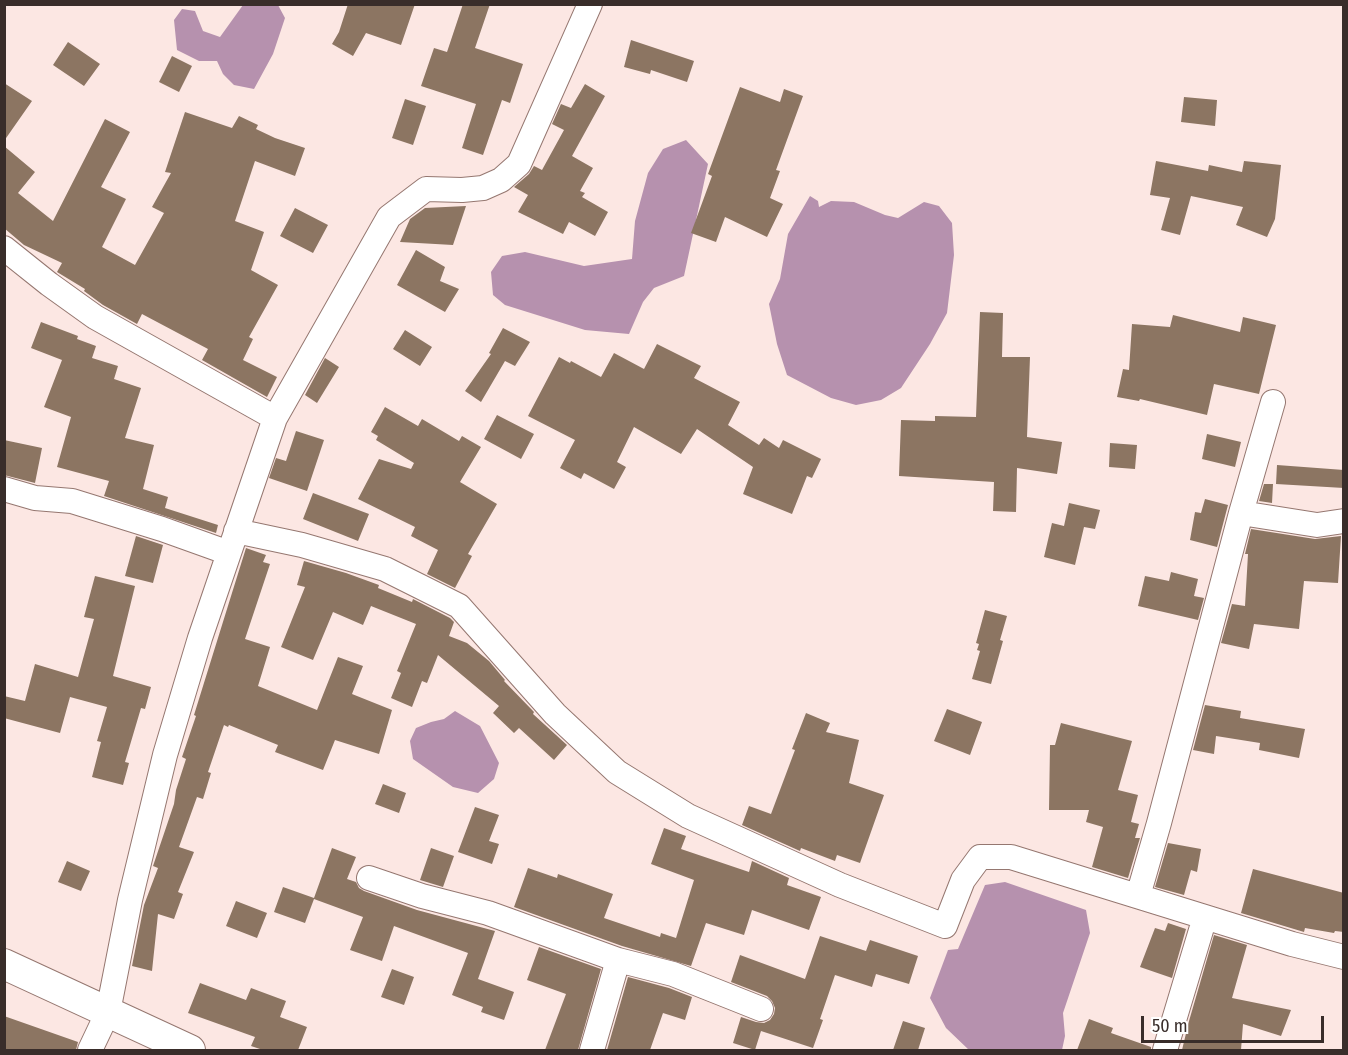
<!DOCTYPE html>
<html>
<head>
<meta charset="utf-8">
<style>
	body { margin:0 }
	#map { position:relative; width:1348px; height:1055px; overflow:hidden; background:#fce7e3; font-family:"Fira Sans Condensed",sans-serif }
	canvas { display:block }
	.frame { position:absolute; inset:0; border:6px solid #392d2a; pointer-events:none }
	.scale { position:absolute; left:1141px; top:1016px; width:183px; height:27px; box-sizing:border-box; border:3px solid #392d2a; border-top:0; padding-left:8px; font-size:18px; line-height:21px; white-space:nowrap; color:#392d2a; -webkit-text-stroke:4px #fff; paint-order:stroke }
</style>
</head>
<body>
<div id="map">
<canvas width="1348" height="1055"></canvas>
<div class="frame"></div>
<div class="scale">50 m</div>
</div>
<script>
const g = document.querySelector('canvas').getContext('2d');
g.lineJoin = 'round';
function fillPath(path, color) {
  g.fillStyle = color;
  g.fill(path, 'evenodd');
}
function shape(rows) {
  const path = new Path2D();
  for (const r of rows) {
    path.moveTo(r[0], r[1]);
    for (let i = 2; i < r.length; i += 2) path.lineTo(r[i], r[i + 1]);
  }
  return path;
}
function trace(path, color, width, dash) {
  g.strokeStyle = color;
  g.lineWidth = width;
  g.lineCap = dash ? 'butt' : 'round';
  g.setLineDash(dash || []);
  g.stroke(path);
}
fillPath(shape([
	[243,5,278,5,285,18,273,54,254,89,234,85,223,74,217,61,199,61,177,50,174,20,182,9,195,11,203,31,220,37],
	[686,140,708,164,684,276,654,288,643,302,629,334,585,330,505,305,493,295,491,272,502,256,525,252,584,266,632,259,635,221,648,173,663,149],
	[810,196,818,201,819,207,831,201,854,202,885,215,898,218,924,202,939,206,952,223,954,255,947,313,930,344,901,388,881,400,856,405,831,398,787,375,777,344,769,304,780,279,788,234],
	[455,711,480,726,499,763,494,779,478,793,453,787,413,759,410,741,416,728,431,722,444,719],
	[1005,882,1086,910,1090,933,1063,1013,1065,1036,1062,1050,969,1050,946,1028,930,998,948,950,958,949,985,885]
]), '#b691ae');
fillPath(shape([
	[348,4,415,4,401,45,366,33,353,56,332,44,339,32],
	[463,4,490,4,475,48,523,64,510,103,502,100,483,155,462,148,476,104,421,86,434,48,447,52],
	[631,40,694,61,687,82,651,70,650,74,624,67],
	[68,42,100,64,84,86,53,65],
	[172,56,192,66,179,92,159,82],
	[4,83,32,101,4,141],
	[585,84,605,96,572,156,593,168,580,191,585,193,582,197,608,212,595,236,569,222,563,234,518,212,528,195,514,187,529,174,534,166,542,170,564,130,552,124,561,104,571,108],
	[740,87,780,102,784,89,803,96,776,170,780,171,770,198,783,204,767,237,725,217,716,242,691,233,712,176,708,174],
	[1184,97,1217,100,1215,126,1181,122],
	[405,99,426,106,413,145,392,138],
	[185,112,232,128,239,116,258,125,256,129,275,138,305,148,295,176,255,161,235,221,264,232,251,270,278,285,249,337,253,339,243,360,277,377,267,397,202,360,208,349,142,314,137,324,103,305,84,291,85,289,57,272,62,263,24,245,4,228,4,146,35,172,18,193,53,221,105,119,130,132,101,187,126,199,102,247,135,265,164,213,152,207,171,173,165,172],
	[1156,161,1208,171,1209,165,1242,172,1244,161,1281,165,1275,219,1267,237,1236,225,1243,207,1191,196,1180,235,1161,230,1170,198,1150,195],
	[466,206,453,245,400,242,410,219,425,208],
	[295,208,328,225,313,253,280,236],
	[416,250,445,267,440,281,459,289,445,312,397,285],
	[980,312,1003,313,1002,357,1030,357,1027,437,1062,442,1057,474,1017,468,1016,512,993,511,994,482,899,476,901,420,935,421,935,416,976,417],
	[1173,315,1240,332,1243,317,1276,325,1259,394,1214,384,1207,415,1140,399,1139,401,1117,397,1123,369,1129,370,1132,324,1170,327],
	[41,322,78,336,77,339,96,346,92,358,118,366,114,379,141,388,125,438,154,445,143,489,168,497,165,508,218,525,216,533,104,496,109,481,57,467,71,417,44,407,62,360,31,348],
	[503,328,530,342,515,366,505,361,481,402,465,391,491,354,489,353],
	[405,330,432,347,420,366,393,349],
	[657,344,701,366,694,378,740,402,728,425,759,445,764,438,779,448,783,440,821,459,812,478,807,476,792,514,743,494,753,467,697,429,681,454,634,427,617,462,626,467,614,489,584,473,581,479,560,468,575,440,528,416,559,357,570,363,571,361,601,377,614,353,644,369],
	[325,358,339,367,317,403,305,395],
	[385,407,418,426,422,419,459,441,462,436,481,447,460,482,497,504,468,554,472,556,455,588,427,574,438,550,411,536,415,527,358,499,379,459,411,469,414,463,376,440,378,436,371,432],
	[497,415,534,434,521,459,484,439],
	[296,431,324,440,307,491,269,478,276,458,286,461],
	[1207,434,1241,442,1235,467,1202,459],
	[4,440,42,448,35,483,4,475],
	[1110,443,1137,445,1135,469,1109,467],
	[1277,465,1344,470,1344,488,1276,484],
	[1264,484,1273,484,1272,503,1259,501],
	[313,493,369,514,358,541,303,519],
	[1205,499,1228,505,1217,547,1190,540,1195,512,1201,513],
	[1069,503,1100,510,1095,529,1084,527,1075,565,1044,557,1052,523,1064,526],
	[1251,529,1315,539,1341,536,1338,583,1304,581,1299,629,1254,624,1249,649,1221,643,1232,604,1245,606,1248,554,1245,554],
	[136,536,163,545,153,583,125,576],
	[246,548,266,555,263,562,270,564,245,639,270,647,258,686,317,710,338,657,363,666,352,694,392,710,379,754,335,740,323,770,275,752,278,745,229,725,228,727,224,725,208,772,211,773,203,799,197,797,179,847,194,852,178,892,183,894,174,919,158,914,152,971,132,966,144,905,158,868,153,866,174,804,176,790,186,759,182,757,196,716,194,715],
	[304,561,346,573,379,585,378,588,412,602,413,599,450,618,454,622,449,636,467,643,489,661,505,680,504,681,534,712,533,714,567,745,554,760,519,728,514,733,493,713,499,706,438,655,427,683,422,681,412,707,391,698,401,673,397,671,416,624,371,606,363,625,333,612,313,660,281,647,305,587,297,585],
	[1171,572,1198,579,1194,596,1204,598,1198,620,1138,606,1145,576,1169,581],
	[95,576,135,586,113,676,151,687,145,709,141,708,125,762,129,763,123,785,92,777,101,742,97,741,107,707,70,697,60,733,4,718,4,696,25,701,35,664,78,677,94,619,84,617],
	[985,610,1007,616,1000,640,1003,641,991,684,972,679,980,651,977,650,979,644,976,643],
	[1205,705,1241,711,1240,718,1305,729,1299,758,1259,750,1260,743,1216,736,1214,754,1193,750],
	[947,709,982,722,970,755,934,741],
	[806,713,830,723,826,732,859,740,849,783,884,795,860,863,837,855,835,861,801,848,800,851,742,825,749,806,771,814,795,750,792,749],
	[1061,723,1132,741,1118,790,1138,795,1131,822,1139,824,1135,838,1140,838,1128,878,1092,867,1103,827,1086,822,1089,810,1049,810,1050,745,1055,745],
	[383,784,406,793,399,813,375,804],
	[475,807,499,815,489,841,499,844,492,864,458,852],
	[664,828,686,836,681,849,749,872,752,861,789,878,787,885,821,897,809,930,752,910,744,935,706,923,691,966,622,946,514,907,528,868,557,878,558,874,613,894,604,918,660,937,661,933,676,938,694,880,651,864],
	[1168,843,1201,849,1197,872,1191,870,1184,895,1155,887],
	[332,848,356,857,347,879,356,882,359,888,364,891,417,910,495,931,478,979,514,992,504,1020,481,1012,483,1007,452,995,468,953,394,926,382,961,350,950,363,917,314,899,305,923,274,912,283,887,314,898],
	[431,848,454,856,443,887,420,880],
	[67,861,90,871,81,891,58,882],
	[1253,869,1344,893,1344,932,1335,931,1334,933,1305,928,1304,932,1241,913],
	[236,901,267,913,257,938,226,926],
	[1168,923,1186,929,1172,978,1140,967,1155,928,1165,931],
	[1214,935,1247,945,1232,998,1291,1010,1281,1036,1243,1024,1241,1050,1182,1050,1189,1021],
	[820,936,866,951,870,940,918,956,909,984,876,974,872,987,835,975,820,1019,823,1020,813,1048,761,1031,755,1050,733,1043,741,1017,756,1022,764,1023,770,1020,774,1014,775,1008,772,1001,767,996,731,982,740,955,805,979],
	[539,947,601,969,578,1050,545,1050,566,994,527,980],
	[392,969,414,977,404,1005,381,997],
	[628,977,669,988,692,997,685,1020,663,1013,650,1050,607,1050],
	[200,983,246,1000,251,988,286,1001,280,1017,307,1027,298,1050,263,1050,251,1046,255,1037,188,1013],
	[4,1016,78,1042,76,1050,4,1050],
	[1089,1019,1113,1028,1111,1033,1151,1047,1151,1050,1077,1050],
	[903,1021,925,1028,918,1050,893,1050]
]), '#8c7562');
const minor = shape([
	[4,248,49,284,95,317,275,418],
	[4,489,35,498,72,501,162,529,229,553],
	[1241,513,1317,525,1344,521],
	[236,531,302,545,385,569,459,606,555,714,617,772,688,816,840,885,945,926,963,880,980,857,1011,857,1292,944,1344,957],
	[369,878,422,896,488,913,618,960,592,1050],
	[1138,896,1159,823,1241,513,1273,402],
	[618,960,673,974,761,1009],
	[90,1050,108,1012,130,900,165,755,200,638,275,418,389,217,426,189,462,190,483,188,501,180,519,164,590,4],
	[1165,1050,1205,917]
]);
const tertiary = shape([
	[4,964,190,1050]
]);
trace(minor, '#957770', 26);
trace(tertiary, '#957770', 32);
trace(minor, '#fff', 24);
trace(tertiary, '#fff', 30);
</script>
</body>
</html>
